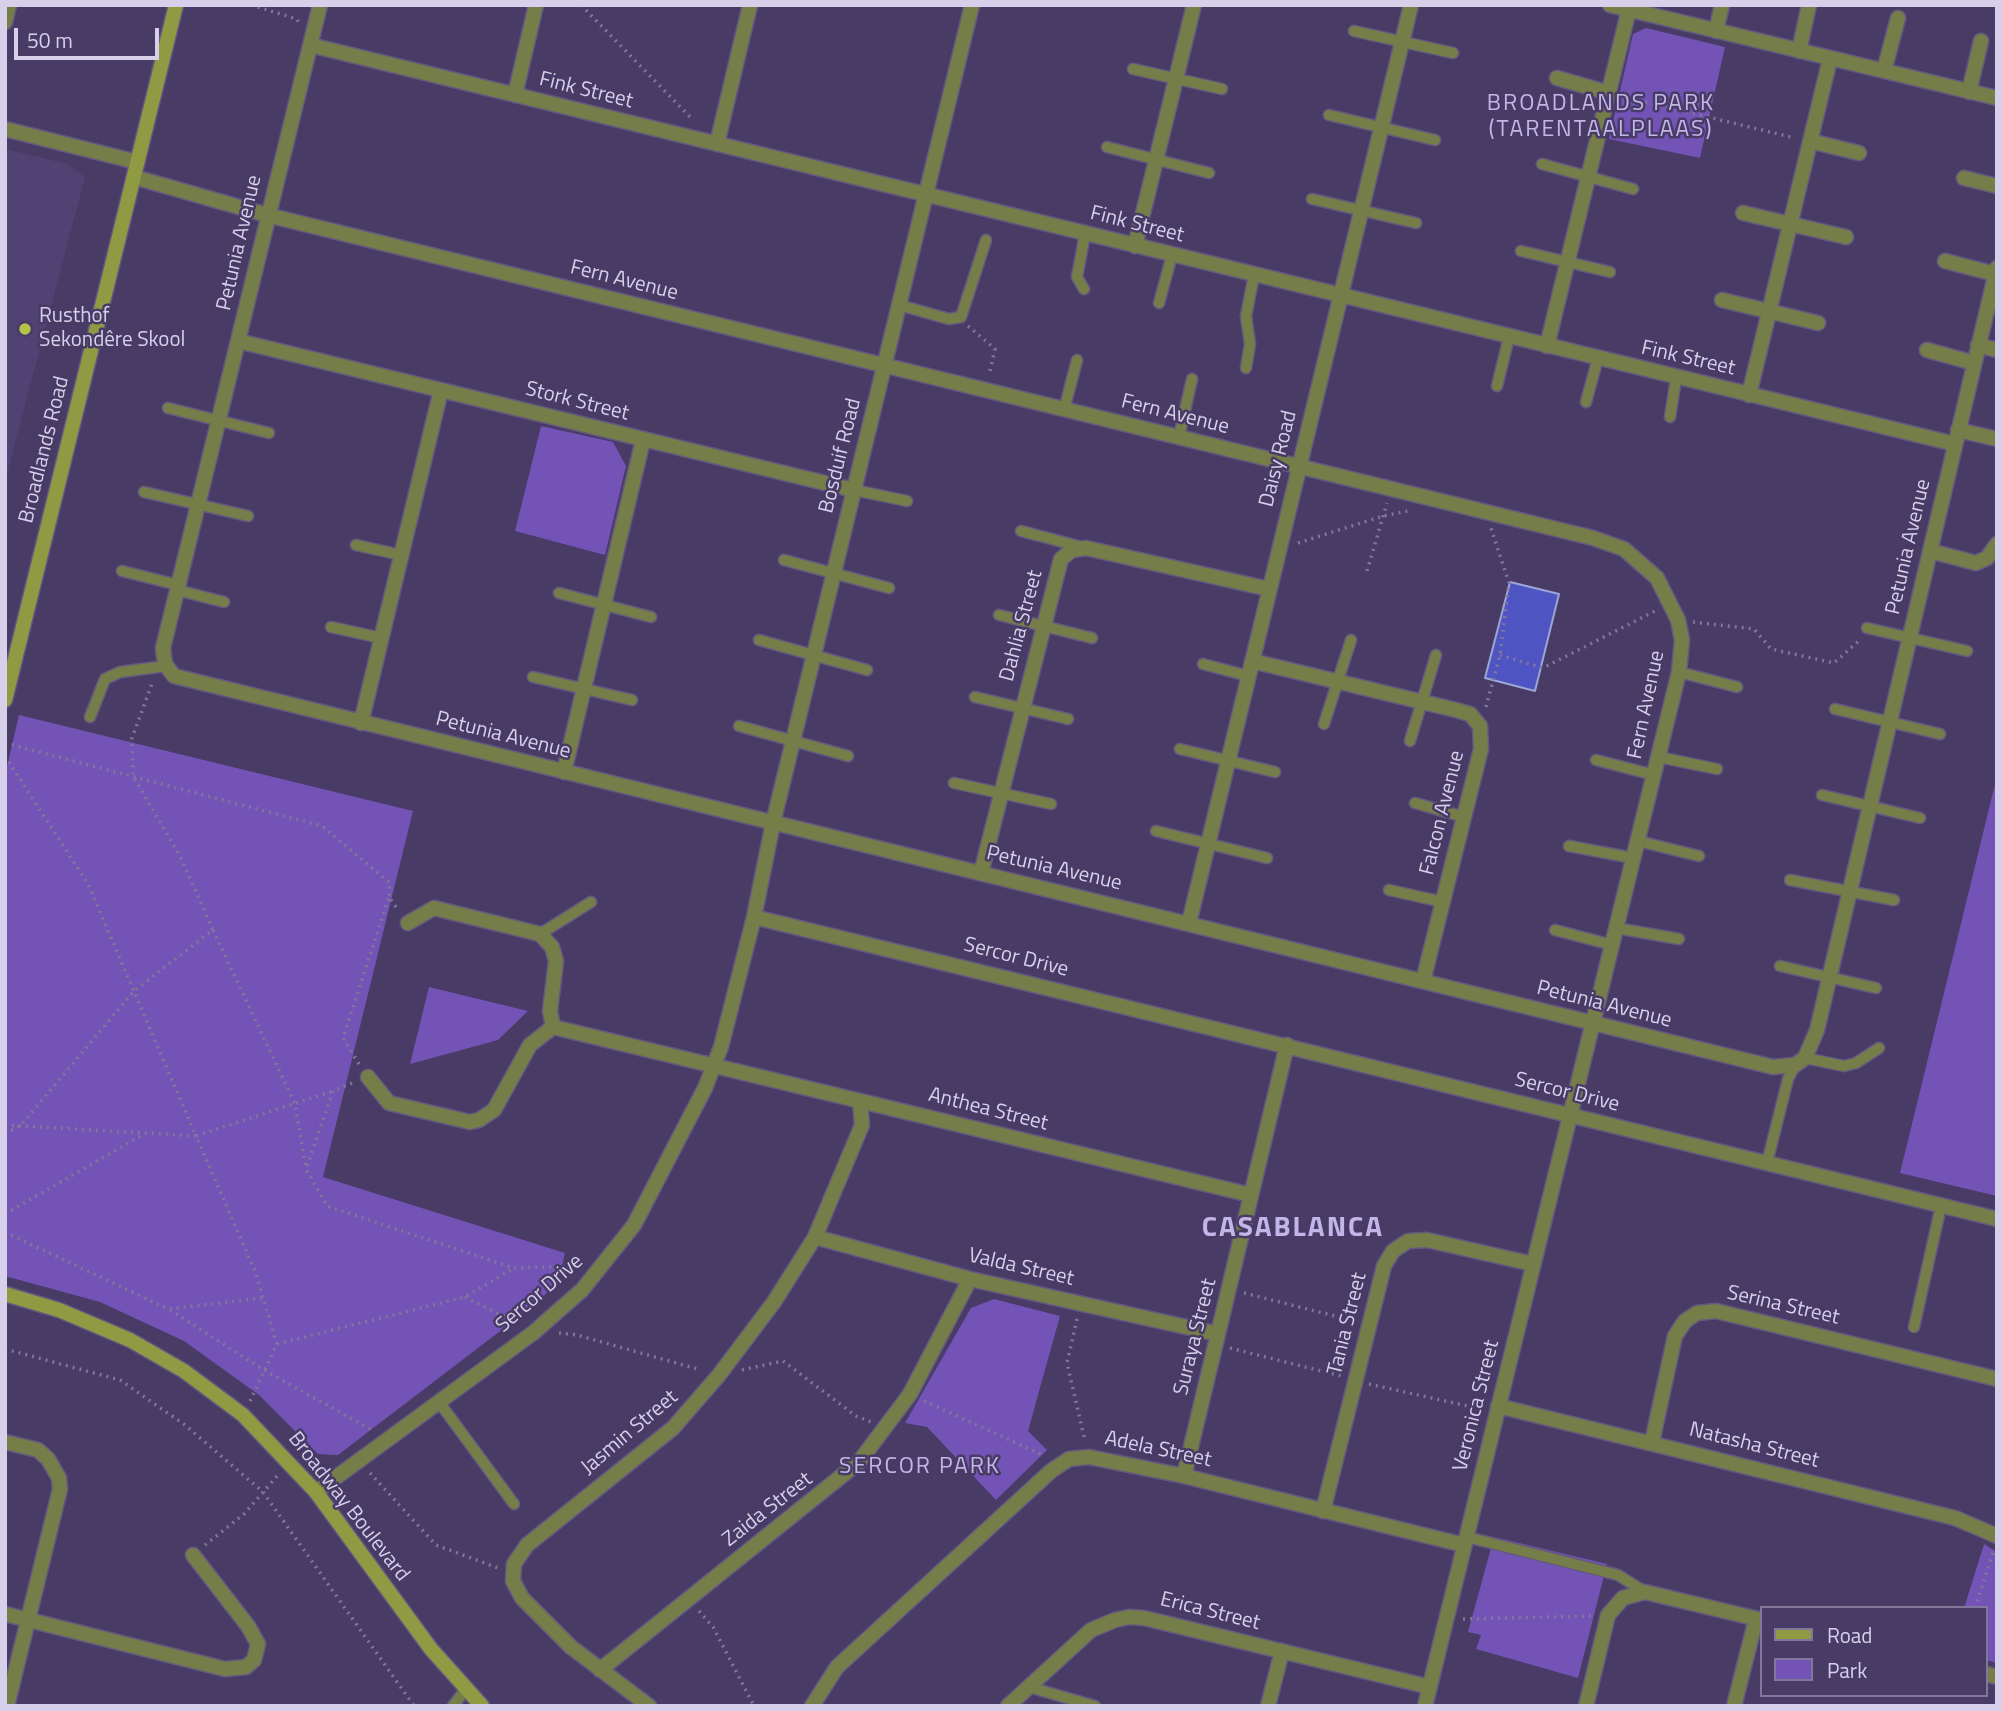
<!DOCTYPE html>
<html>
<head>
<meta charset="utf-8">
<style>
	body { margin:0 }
	#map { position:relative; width:2002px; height:1711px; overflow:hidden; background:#483b66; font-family:"Titillium Web",sans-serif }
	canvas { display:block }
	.frame { position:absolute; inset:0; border:7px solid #d6d0ea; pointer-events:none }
	.legend { position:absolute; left:1760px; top:1606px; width:228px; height:91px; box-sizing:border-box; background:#483b66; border:2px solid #81779b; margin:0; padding:9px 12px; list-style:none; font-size:21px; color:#d6d0ea }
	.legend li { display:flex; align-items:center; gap:14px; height:35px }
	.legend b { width:35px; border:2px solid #81779b }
	.scale { position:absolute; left:14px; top:28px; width:145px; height:32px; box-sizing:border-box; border:4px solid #d6d0ea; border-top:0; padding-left:9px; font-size:21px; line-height:24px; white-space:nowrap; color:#d6d0ea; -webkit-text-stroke:5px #483b66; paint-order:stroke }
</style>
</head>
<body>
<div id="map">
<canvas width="2002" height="1711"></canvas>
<div class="frame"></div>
<ul class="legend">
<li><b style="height:9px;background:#8f9b43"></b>Road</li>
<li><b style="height:19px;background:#7353b5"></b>Park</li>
</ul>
<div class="scale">50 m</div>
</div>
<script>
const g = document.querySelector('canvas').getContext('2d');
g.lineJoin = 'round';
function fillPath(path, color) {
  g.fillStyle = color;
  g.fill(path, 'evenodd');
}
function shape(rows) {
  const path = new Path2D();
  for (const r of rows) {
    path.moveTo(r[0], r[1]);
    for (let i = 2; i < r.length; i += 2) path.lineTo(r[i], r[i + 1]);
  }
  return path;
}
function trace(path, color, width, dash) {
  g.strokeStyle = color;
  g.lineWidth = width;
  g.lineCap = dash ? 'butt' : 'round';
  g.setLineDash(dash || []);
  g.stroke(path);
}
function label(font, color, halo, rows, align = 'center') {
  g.font = font + ' "Titillium Web",sans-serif';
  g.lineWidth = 5;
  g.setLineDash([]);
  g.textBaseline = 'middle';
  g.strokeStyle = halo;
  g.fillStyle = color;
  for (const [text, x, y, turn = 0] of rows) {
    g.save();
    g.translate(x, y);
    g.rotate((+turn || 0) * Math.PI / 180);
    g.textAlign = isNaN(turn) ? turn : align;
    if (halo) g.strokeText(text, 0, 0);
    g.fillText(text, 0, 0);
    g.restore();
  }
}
fillPath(shape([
	[5,149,67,164,85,177,5,481]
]), '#514274');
fillPath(shape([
	[1646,28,1725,47,1700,158,1609,139,1633,34],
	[541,426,613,442,626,466,605,555,515,531],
	[19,715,413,811,323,1177,565,1253,559,1281,533,1306,338,1455,318,1454,259,1395,184,1341,100,1302,5,1276,5,775],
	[1997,776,1997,1196,1900,1173],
	[429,987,528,1011,498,1040,410,1064],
	[994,1299,1060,1316,1028,1431,1047,1450,996,1500,927,1427,905,1423,971,1308],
	[1494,1537,1607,1564,1578,1678,1476,1649,1481,1635,1468,1632],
	[1984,1544,1997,1552,1997,1663,1986,1660,1986,1608,1964,1608]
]), '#7353b5');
const building = shape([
	[1510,582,1559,594,1535,691,1485,678,1510,582]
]);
fillPath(building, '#4e55c2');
trace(building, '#9ba5d6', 2);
const lane = shape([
	[1354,31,1453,53],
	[1133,69,1222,89],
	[1329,115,1435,140],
	[1107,147,1209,173],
	[1542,164,1633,189],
	[1312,199,1416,223],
	[1521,251,1610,272],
	[1084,289,1077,277,1085,234],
	[1159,303,1172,255],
	[899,305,949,319,961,317,986,240],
	[1246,368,1250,344,1246,316,1254,275],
	[1497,386,1509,337],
	[1586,402,1598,358],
	[168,408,269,433],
	[1064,410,1077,360],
	[1670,417,1676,379],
	[1179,437,1192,379],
	[854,490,907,501],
	[144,492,248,516],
	[1021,531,1082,547],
	[356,545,401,555],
	[784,560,889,588],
	[122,571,178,585],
	[177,590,224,602],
	[559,593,651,617],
	[999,615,1092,638],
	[331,627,381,638],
	[1867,628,1967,651],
	[759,640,867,670],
	[1203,664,1248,676],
	[1679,672,1737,687],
	[533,677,632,700],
	[975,697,1068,719],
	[1835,709,1940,734],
	[90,717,105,679,120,672,166,666],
	[1324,724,1351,640],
	[739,726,848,756],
	[1410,741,1436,655],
	[1180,749,1275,772],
	[1659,757,1717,769],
	[1596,760,1654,775],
	[954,783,1051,804],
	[1822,795,1920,818],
	[1415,803,1464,817],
	[1156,831,1267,858],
	[1638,841,1699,856],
	[1569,846,1633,858],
	[1790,880,1894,900],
	[1389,890,1443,902],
	[1616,928,1679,939],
	[1555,930,1612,945],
	[540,934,591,902],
	[1780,966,1876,988],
	[1805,1058,1844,1066,1856,1063,1879,1048],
	[1767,1163,1788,1079,1795,1065],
	[1914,1327,1941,1206],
	[439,1402,514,1504],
	[1467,1537,1618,1575,1645,1592],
	[1029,1687,1095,1706],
	[453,1706,465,1690]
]);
const street = shape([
	[320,5,163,648,165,664,174,676,1773,1067,1795,1065,1805,1058,1817,1030,1997,268],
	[1610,5,1997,98],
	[5,22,9,5],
	[1716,31,1722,5],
	[310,45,1955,444],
	[1799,51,1809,5],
	[1884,71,1898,18],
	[1557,78,1609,93],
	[1969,92,1981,41],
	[515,95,536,5],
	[5,129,137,162],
	[1810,141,1859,153],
	[717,144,750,5],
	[134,177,267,215,1593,538,1624,549,1657,578,1678,620,1682,640,1679,672,1425,1706],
	[1964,178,1997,186],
	[1743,213,1846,237],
	[1135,246,1194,5],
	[1945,261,1995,274],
	[1722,300,1818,323],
	[238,341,854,490],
	[1978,345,1997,350],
	[1547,346,1630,5],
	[1927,350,1974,363],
	[1749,395,1830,59],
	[1958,430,1997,439],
	[1930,551,1976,563,1987,558,1997,544],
	[1252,661,1456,710,1470,714,1480,726,1481,749,1423,981],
	[361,723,441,390],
	[564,772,643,440],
	[981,873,1061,559,1072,550,1086,548,1269,589],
	[754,917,1997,1219],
	[408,923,434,908,540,934,552,947,556,961,550,1011,553,1027],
	[1189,923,1411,5],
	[368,1077,389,1103,470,1122,479,1120,494,1110,530,1045,553,1027,1251,1195],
	[815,1237,970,1279,1218,1334],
	[1498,1406,1955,1518,1997,1536],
	[5,1442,38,1450,48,1459,59,1478,60,1489,7,1706],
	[1652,1442,1675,1336,1685,1321,1697,1313,1716,1311,1997,1379],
	[1184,1476,1287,1045],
	[316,1492,533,1333,582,1290,634,1225,705,1088,721,1047,754,917,773,823,972,5],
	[1323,1511,1384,1266,1393,1251,1408,1241,1427,1240,1533,1264],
	[5,1614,225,1669,246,1667,254,1660,258,1644,248,1626,193,1555],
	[600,1670,859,1462,910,1394,970,1279],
	[1986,1674,1997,1677],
	[649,1706,571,1647,522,1598,513,1581,514,1564,527,1545,673,1428,719,1375,774,1302,815,1237,862,1125,860,1101],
	[812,1706,837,1667,1051,1471,1069,1459,1089,1457,1184,1476,1464,1545],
	[1008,1706,1091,1630,1115,1620,1129,1617,1144,1618,1430,1687],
	[1268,1706,1282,1651],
	[1586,1706,1608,1615,1623,1598,1645,1592,1762,1620],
	[1734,1706,1756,1619]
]);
const secondary = shape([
	[5,700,176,5],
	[5,1294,59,1310,130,1340,184,1371,243,1415,316,1492,431,1649,482,1706]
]);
trace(lane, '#645980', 13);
trace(street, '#645980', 17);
trace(secondary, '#645980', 17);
trace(shape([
	[251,5,297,19,299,24],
	[581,5,693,120],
	[1625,97,1795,138],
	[968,326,995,349,989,375],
	[1298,543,1383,516,1408,511],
	[1367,571,1387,503],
	[1693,622,1754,629,1771,649,1834,663,1861,639],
	[1500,655,1543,668,1657,610],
	[1486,707,1500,655,1509,583,1491,528],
	[5,743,322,826,390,883,389,897],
	[5,756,88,884,196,1136,333,1091],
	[213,930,295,1104,306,1168],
	[359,1064,343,1038,389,897,399,911],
	[352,1083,333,1091,306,1169,327,1206,514,1268,581,1266],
	[5,1125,196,1136,255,1271,277,1344,250,1401],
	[5,1134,21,1125,134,991,213,930,180,856,133,776,132,738,153,681],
	[5,1214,144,1134],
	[5,1232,168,1309,263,1298],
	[1244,1293,1355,1321],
	[465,1297,518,1324],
	[170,1310,264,1370,374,1431],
	[1077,1319,1067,1363,1085,1441],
	[559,1333,577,1335,701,1370],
	[277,1344,465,1297,514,1268],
	[1230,1348,1341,1376],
	[5,1349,120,1380,185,1425,263,1492,414,1706],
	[742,1370,783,1361,856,1416,871,1422],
	[1369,1384,1481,1409],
	[924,1401,1045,1456],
	[370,1473,436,1545,498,1568],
	[205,1545,244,1514,278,1475],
	[1975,1608,1994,1550],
	[699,1611,713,1627,754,1706],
	[1463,1619,1592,1616]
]), '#81769b', 3.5, [2, 5]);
trace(lane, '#757d48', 10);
trace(street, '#757d48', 14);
trace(secondary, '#8f9b43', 14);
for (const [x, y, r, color] of [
	[25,329,7,"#b3c24b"]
]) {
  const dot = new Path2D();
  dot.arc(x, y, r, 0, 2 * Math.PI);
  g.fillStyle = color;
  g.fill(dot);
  trace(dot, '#483b66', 2.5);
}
label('21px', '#d6d0ea', '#483b66', [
	["Fink Street",586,91,14],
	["Fink Street",1137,225,14],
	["Petunia Avenue",240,243,-77],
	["Fern Avenue",624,281,14],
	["Fink Street",1688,359,13],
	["Stork Street",577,402,14],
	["Fern Avenue",1175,415,14],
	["Broadlands Road",45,450,-76],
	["Bosduif Road",841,456,-76],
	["Daisy Road",1279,459,-76],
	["Petunia Avenue",1909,547,-77],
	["Dahlia Street",1022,626,-75],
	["Fern Avenue",1647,705,-78],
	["Petunia Avenue",503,736,14],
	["Falcon Avenue",1443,813,-76],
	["Petunia Avenue",1054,869,13],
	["Sercor Drive",1016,958,14],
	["Petunia Avenue",1604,1005,14],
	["Sercor Drive",1567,1093,14],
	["Anthea Street",988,1110,14],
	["Valda Street",1021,1268,13],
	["Sercor Drive",540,1294,-41],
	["Serina Street",1783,1306,13],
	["Tania Street",1348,1324,-76],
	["Suraya Street",1196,1337,-76],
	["Veronica Street",1477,1406,-76],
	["Jasmin Street",630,1433,-40],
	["Natasha Street",1754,1446,14],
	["Adela Street",1158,1450,12],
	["Broadway Boulevard",348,1507,52],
	["Zaida Street",768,1510,-38],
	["Erica Street",1210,1612,14]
]);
label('21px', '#d6d0ea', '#483b66', [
	["Rusthof",39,317],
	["Sekondêre Skool",39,341]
], 'left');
g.letterSpacing = '2px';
label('23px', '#c2b6e9', '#483b66', [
	["BROADLANDS PARK",1601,104],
	["(TARENTAALPLAAS)",1601,130],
	["SERCOR PARK",920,1467]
]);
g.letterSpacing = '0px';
g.letterSpacing = '2px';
label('bold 28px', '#c2b6e9', '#483b66', [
	["CASABLANCA",1293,1229]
]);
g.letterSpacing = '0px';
</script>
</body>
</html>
